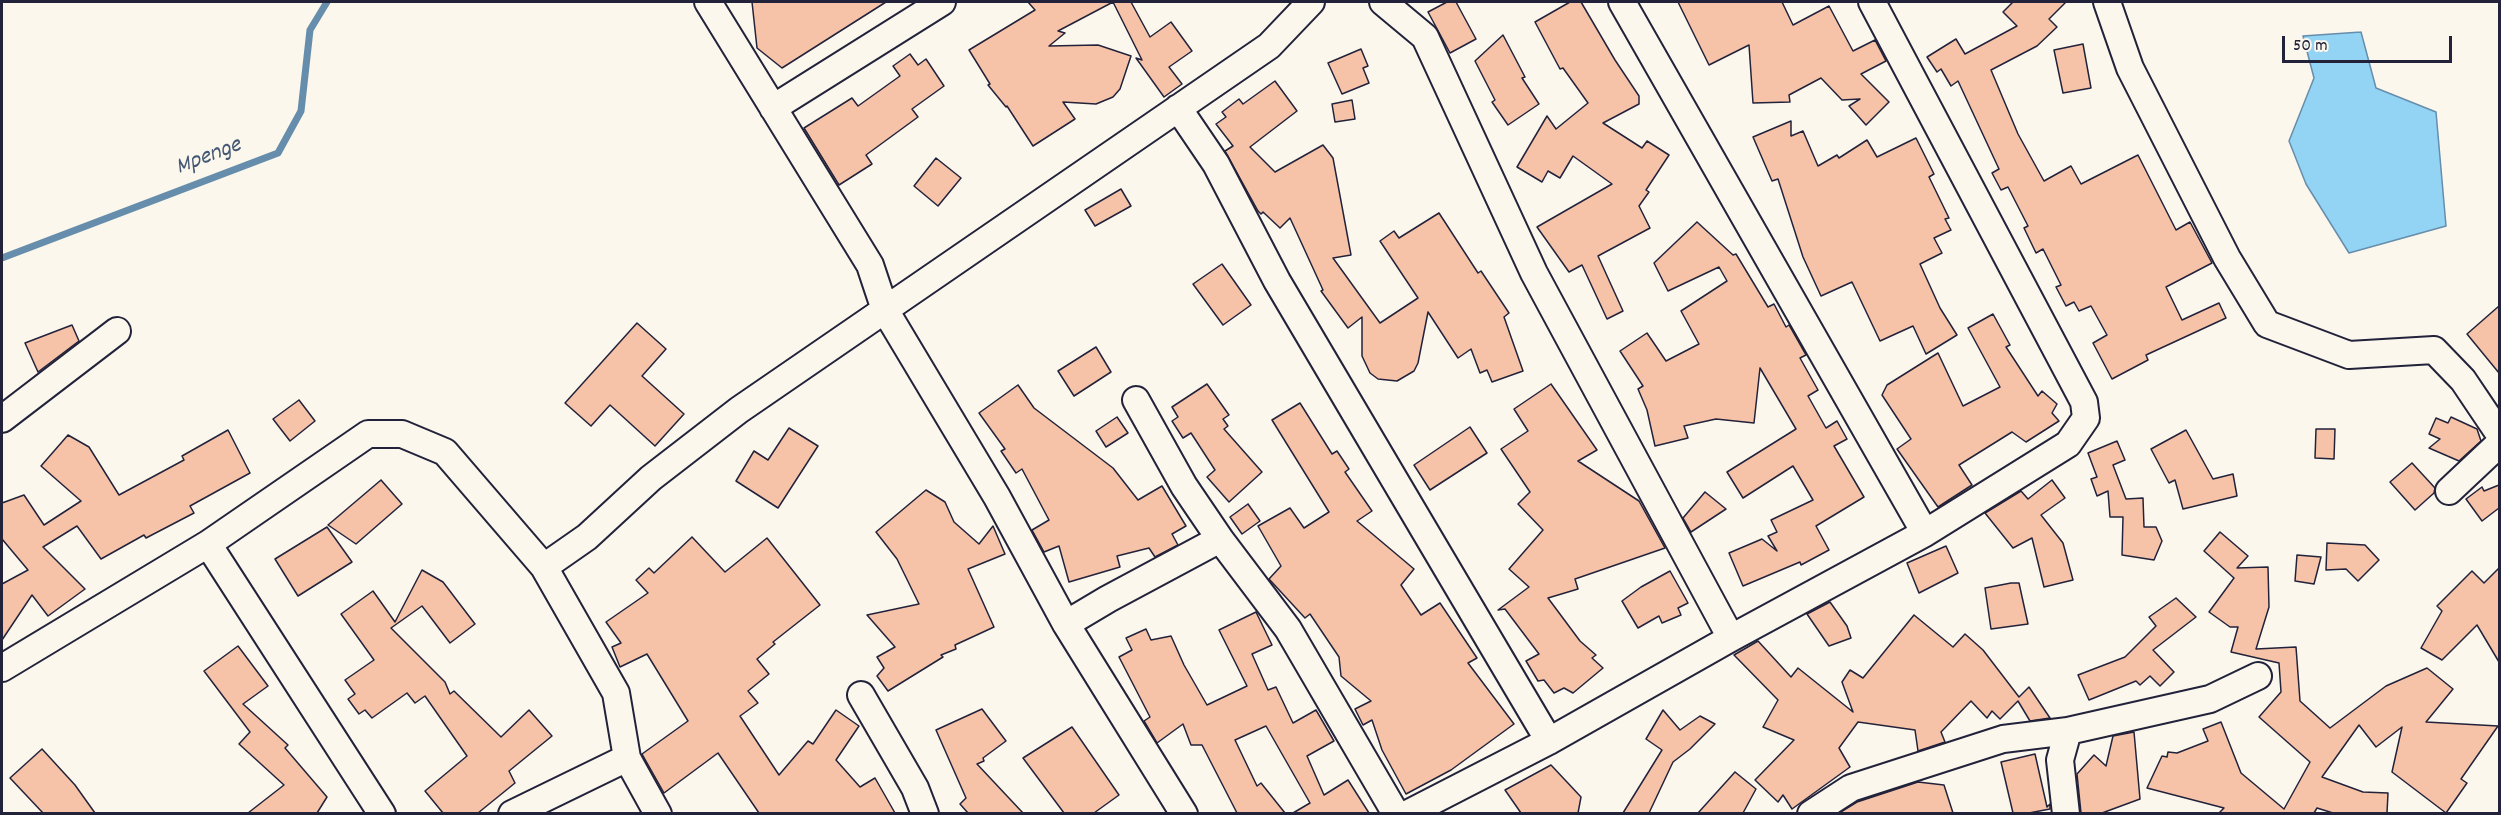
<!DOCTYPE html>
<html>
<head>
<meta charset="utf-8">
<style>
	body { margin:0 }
	#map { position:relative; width:2501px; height:815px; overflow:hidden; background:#fbf7ec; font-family:Dekko,sans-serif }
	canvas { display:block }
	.frame { position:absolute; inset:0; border:3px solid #22223b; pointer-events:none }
	.scale { position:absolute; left:2282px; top:36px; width:170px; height:27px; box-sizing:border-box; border:3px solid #22223b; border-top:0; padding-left:8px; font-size:18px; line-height:21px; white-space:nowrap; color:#22223b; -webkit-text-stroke:4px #fbf7ec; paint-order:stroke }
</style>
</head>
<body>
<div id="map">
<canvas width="2501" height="815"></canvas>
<div class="frame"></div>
<div class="scale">50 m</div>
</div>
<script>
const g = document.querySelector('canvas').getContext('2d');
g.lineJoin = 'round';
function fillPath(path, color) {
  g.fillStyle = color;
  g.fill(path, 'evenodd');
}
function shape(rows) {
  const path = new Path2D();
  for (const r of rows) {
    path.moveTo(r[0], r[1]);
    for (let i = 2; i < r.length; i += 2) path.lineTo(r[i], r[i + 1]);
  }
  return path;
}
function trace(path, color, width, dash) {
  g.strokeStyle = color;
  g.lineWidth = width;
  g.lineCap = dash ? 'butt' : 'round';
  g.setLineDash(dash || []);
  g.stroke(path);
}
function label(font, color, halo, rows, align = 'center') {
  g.font = font + ' Dekko,sans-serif';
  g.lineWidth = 6;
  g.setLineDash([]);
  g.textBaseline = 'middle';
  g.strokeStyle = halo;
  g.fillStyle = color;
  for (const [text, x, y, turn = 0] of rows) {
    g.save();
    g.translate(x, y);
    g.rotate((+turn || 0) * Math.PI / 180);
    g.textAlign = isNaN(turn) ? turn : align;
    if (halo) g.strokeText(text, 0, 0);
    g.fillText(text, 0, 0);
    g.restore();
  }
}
const water = shape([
	[2361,32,2376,88,2436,112,2446,226,2349,253,2306,184,2289,141,2314,78,2303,36,2361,32]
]);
fillPath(water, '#93d4f5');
trace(water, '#668dab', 1.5);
trace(shape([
	[2,258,278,153,301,111,310,30,327,2]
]), '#668dab', 7);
const building = shape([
	[752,2,886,2,782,68,757,48,752,2],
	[1028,2,1131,2,1150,37,1171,22,1192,51,1169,67,1182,84,1164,97,1136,58,1142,60,1113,2,1058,31,1065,33,1049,46,1098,45,1131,56,1120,89,1113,97,1096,104,1063,102,1075,119,1033,146,1007,106,1006,107,988,85,990,84,969,50,1035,10,1028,2],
	[1447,2,1456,2,1476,39,1450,53,1428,12,1447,2],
	[1570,2,1581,2,1615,60,1639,96,1639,104,1603,123,1642,148,1647,141,1669,155,1646,190,1649,192,1639,206,1650,228,1598,256,1623,311,1607,319,1582,265,1569,272,1537,227,1612,184,1573,156,1560,178,1548,171,1542,182,1517,167,1547,116,1556,129,1588,103,1563,68,1560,69,1535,22,1570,2],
	[1678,2,1782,2,1793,25,1829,6,1853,51,1875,40,1886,61,1861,74,1889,102,1866,125,1849,106,1860,99,1842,100,1821,78,1789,95,1790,102,1753,103,1749,45,1709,65,1678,2],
	[2013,2,2066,2,2049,19,2057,27,2037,46,1991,70,2018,134,2044,181,2071,166,2081,184,2138,155,2176,230,2190,222,2212,263,2166,287,2182,320,2219,303,2226,318,2146,355,2148,360,2112,379,2093,343,2107,335,2091,306,2079,311,2074,302,2066,306,2056,287,2061,285,2043,249,2036,253,2024,228,2028,226,2008,187,2001,190,1992,173,1999,169,1958,81,1951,86,1941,69,1937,72,1927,57,1956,39,1965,54,2017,26,2003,12,2013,2],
	[1503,35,1525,77,1522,78,1539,104,1508,125,1492,102,1495,100,1475,61,1503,35],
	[2083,44,2091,88,2063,93,2054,50,2083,44],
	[1361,49,1368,66,1363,68,1369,83,1342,94,1328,63,1361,49],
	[910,54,918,65,926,59,944,86,912,109,918,117,866,155,872,164,839,185,804,128,852,98,858,106,900,76,893,66,910,54],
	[1275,81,1297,111,1250,147,1275,172,1323,145,1333,158,1351,255,1333,258,1380,323,1418,298,1380,241,1394,231,1399,238,1439,213,1478,273,1481,271,1509,313,1504,317,1523,371,1492,382,1487,370,1480,373,1471,349,1458,358,1428,312,1418,363,1414,371,1397,381,1378,379,1370,373,1362,356,1362,317,1348,328,1321,291,1323,290,1290,218,1280,228,1263,212,1261,214,1258,211,1225,151,1233,146,1216,124,1226,117,1222,112,1239,99,1243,104,1275,81],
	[1352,100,1355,119,1335,122,1332,104,1352,100],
	[1791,121,1791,136,1803,131,1818,166,1837,155,1839,158,1867,140,1877,157,1916,138,1934,174,1929,177,1949,218,1945,219,1951,230,1934,238,1942,253,1920,264,1940,308,1957,335,1926,354,1913,326,1880,341,1852,282,1821,296,1803,257,1778,179,1772,181,1753,137,1791,121],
	[936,158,961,178,938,206,914,186,936,158],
	[1121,189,1131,206,1095,226,1085,210,1121,189],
	[1697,222,1733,255,1736,254,1768,307,1774,304,1786,327,1789,325,1806,355,1800,358,1818,390,1808,396,1826,428,1837,421,1847,439,1834,446,1864,497,1816,526,1829,550,1801,565,1800,562,1743,586,1729,553,1762,539,1777,551,1768,536,1777,532,1771,520,1813,500,1793,466,1743,498,1727,472,1796,429,1760,368,1754,423,1716,419,1684,426,1688,438,1655,446,1647,410,1638,389,1643,386,1620,351,1647,333,1666,361,1699,344,1681,311,1727,281,1719,267,1668,291,1654,263,1697,222],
	[1222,264,1251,305,1223,325,1193,284,1222,264],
	[2499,306,2499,373,2467,334,2499,306],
	[1993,314,2010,345,2006,347,2038,396,2042,391,2057,404,2052,413,2059,421,2026,442,2012,432,1959,465,1972,485,1938,507,1897,449,1911,439,1882,395,1887,385,1938,353,1963,406,2000,387,1968,328,1993,314],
	[637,323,666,349,642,376,684,414,655,446,610,405,591,426,565,403,637,323],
	[72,325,79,341,38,372,25,343,72,325],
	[1096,347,1111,372,1074,396,1058,371,1096,347],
	[1207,384,1229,415,1223,419,1228,426,1224,429,1262,472,1229,502,1207,477,1215,470,1191,433,1183,438,1172,421,1178,417,1172,407,1207,384],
	[1551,384,1597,450,1578,461,1639,501,1665,548,1575,579,1578,589,1548,598,1580,641,1596,655,1592,658,1603,668,1573,693,1564,688,1554,693,1544,680,1538,681,1526,661,1539,654,1505,609,1498,610,1529,587,1509,569,1543,530,1518,504,1530,492,1501,449,1528,431,1514,409,1551,384],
	[1018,385,1034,408,1113,468,1138,500,1162,486,1186,526,1172,534,1178,545,1155,557,1149,548,1117,556,1120,567,1069,582,1059,546,1044,552,1032,530,1049,520,1022,469,1016,473,1001,451,1005,449,979,413,1018,385],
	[299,400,315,421,290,441,273,419,299,400],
	[1300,403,1332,454,1337,451,1349,469,1345,472,1372,511,1357,521,1414,569,1401,585,1421,615,1440,603,1477,658,1468,663,1514,724,1451,770,1406,794,1382,750,1372,720,1363,725,1355,709,1371,701,1341,676,1339,657,1310,614,1305,618,1269,579,1281,566,1258,526,1290,508,1304,528,1329,512,1272,420,1300,403],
	[1117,417,1128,433,1106,447,1096,431,1117,417],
	[2451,417,2477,429,2481,441,2459,461,2429,448,2440,439,2429,434,2436,418,2448,423,2451,417],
	[1470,427,1487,453,1430,490,1414,465,1470,427],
	[789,428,818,446,778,508,736,481,754,451,768,460,789,428],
	[2316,429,2335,429,2334,459,2315,458,2316,429],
	[228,430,250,473,190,506,194,513,146,538,144,535,101,559,77,526,43,547,85,589,48,616,32,595,2,640,2,584,28,570,2,539,2,503,24,495,44,525,81,501,41,466,68,435,89,447,119,495,184,460,182,456,228,430],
	[2186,430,2213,479,2233,474,2237,496,2183,509,2175,480,2169,483,2151,449,2186,430],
	[2117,441,2125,460,2113,465,2126,499,2143,498,2144,527,2156,527,2162,541,2154,560,2122,555,2123,517,2110,517,2108,491,2097,496,2091,479,2097,477,2088,453,2117,441],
	[2412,463,2435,488,2434,493,2415,510,2390,482,2412,463],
	[381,480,402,504,356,544,328,525,381,480],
	[2052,480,2065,498,2041,515,2063,543,2073,580,2044,587,2032,538,2013,548,1985,513,2021,491,2028,499,2052,480],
	[2499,485,2499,508,2482,521,2466,499,2482,487,2484,491,2499,485],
	[926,490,945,502,954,522,979,544,993,526,1005,554,968,569,994,627,955,645,956,649,941,655,943,657,888,691,877,676,884,668,877,657,895,647,867,615,919,604,897,559,876,532,926,490],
	[1705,492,1726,509,1691,532,1683,518,1705,492],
	[1248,504,1260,521,1242,534,1230,517,1248,504],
	[327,527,352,562,298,596,275,559,327,527],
	[2220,532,2248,556,2237,568,2268,567,2269,607,2256,649,2296,647,2300,701,2330,728,2386,686,2427,668,2453,689,2426,722,2498,726,2461,779,2467,783,2446,813,2392,772,2402,727,2376,747,2359,725,2322,777,2363,792,2388,793,2387,813,2333,813,2317,808,2314,813,2219,813,2224,808,2147,788,2162,756,2167,757,2168,752,2177,753,2208,741,2203,729,2221,722,2241,773,2284,809,2310,762,2259,717,2281,692,2279,663,2231,652,2238,627,2230,627,2209,612,2234,578,2204,551,2220,532],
	[692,537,725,572,767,538,820,605,773,642,775,644,757,659,769,674,748,691,758,703,740,716,779,775,808,741,813,744,836,710,859,726,836,760,860,787,875,778,895,813,759,813,718,753,664,793,642,754,688,721,647,654,620,667,612,647,621,643,606,622,648,593,636,580,649,568,654,573,692,537],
	[2327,543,2365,545,2379,560,2358,581,2346,569,2326,570,2327,543],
	[1946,546,1958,573,1919,593,1907,563,1946,546],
	[2297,555,2321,557,2314,584,2295,581,2297,555],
	[2499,568,2499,662,2477,625,2442,660,2421,648,2442,611,2437,606,2472,571,2484,583,2499,568],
	[422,570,443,582,475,624,450,643,422,606,391,628,445,682,450,694,454,691,501,737,529,710,552,736,509,771,515,783,478,813,443,813,425,791,467,756,425,696,415,703,407,693,372,718,365,710,359,714,348,699,355,694,345,680,374,660,341,614,373,591,395,622,422,570],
	[1670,571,1688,603,1678,608,1681,615,1662,623,1659,616,1638,628,1622,601,1641,587,1670,571],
	[2011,583,2019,583,2028,624,1991,629,1985,588,2011,583],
	[2176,598,2196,617,2153,650,2174,672,2160,686,2150,676,2140,685,2136,681,2089,700,2078,675,2125,657,2156,626,2149,617,2176,598],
	[1830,602,1847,626,1851,638,1829,646,1807,614,1830,602],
	[1256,612,1272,645,1252,654,1268,690,1276,687,1293,723,1316,710,1334,741,1307,756,1324,795,1348,780,1369,813,1293,813,1310,803,1266,726,1235,740,1257,786,1261,783,1285,813,1237,813,1202,745,1191,745,1183,724,1157,743,1144,721,1150,717,1119,657,1132,650,1126,638,1146,629,1151,640,1171,636,1184,665,1207,705,1247,686,1219,630,1256,612],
	[1914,615,1953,647,1965,634,1983,650,2019,697,2029,687,2050,718,2030,721,2018,701,2000,719,1992,711,1987,718,1971,701,1941,732,1945,742,1918,751,1915,730,1858,722,1839,748,1850,767,1792,809,1783,795,1778,802,1755,780,1794,740,1763,727,1778,700,1734,655,1758,641,1791,677,1798,668,1853,712,1842,682,1850,670,1863,678,1914,615],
	[238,646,268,686,243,704,288,745,285,748,327,797,317,813,248,813,284,785,239,744,250,732,204,671,238,646],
	[982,709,1006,741,983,758,984,761,977,764,1023,813,968,813,960,804,966,798,936,730,982,709],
	[1663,710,1680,730,1700,716,1715,724,1690,749,1673,762,1649,813,1623,813,1662,750,1646,739,1663,710],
	[1072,727,1119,795,1094,813,1064,813,1023,758,1072,727],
	[2134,732,2140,799,2102,813,2081,813,2077,774,2094,755,2106,766,2113,736,2134,732],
	[42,749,75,785,95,813,43,813,10,778,42,749],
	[2035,754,2047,807,2050,804,2050,809,2029,813,2013,813,2001,762,2035,754],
	[1551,765,1581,797,1578,813,1521,813,1505,790,1551,765],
	[1735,772,1756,789,1743,813,1698,813,1735,772],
	[1918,782,1944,785,1953,813,1839,813,1857,802,1918,782]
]);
fillPath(building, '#f7c3a8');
trace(building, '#22223b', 1.5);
const minor = shape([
	[708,2,870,265,885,310,997,497,1066,624,1184,814],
	[1383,2,1425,37,1534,273,1731,638],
	[1622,2,1925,533],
	[2107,2,2130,68,2227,258,2267,324,2349,355,2434,350,2463,380,2500,435],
	[773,108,942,2],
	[1178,108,1216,164,1277,281,1549,741],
	[1136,400,1184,486,1220,539],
	[2,419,117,331],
	[2449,491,2500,443],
	[208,544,382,814],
	[544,567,587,537,651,478,739,410,1269,46,1311,2],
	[1066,624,1108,599,1220,539,1288,629,1396,814],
	[2,668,208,544,368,434,402,434,445,452,544,567,616,693,627,758,658,814],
	[861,695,915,788,925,814],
	[512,814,627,758],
	[1407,814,1549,741,1731,638,1925,533,2068,444,2086,418,2084,402,1872,2],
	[1811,814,1851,788,2003,739,2068,731,2210,699,2258,676],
	[2066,814,2060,760,2068,731]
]);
trace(minor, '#22223b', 30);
trace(minor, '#fbf7ec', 26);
label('italic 24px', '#445773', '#fbf7ec', [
	["Mpenge",209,158,-21]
]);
</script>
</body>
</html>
